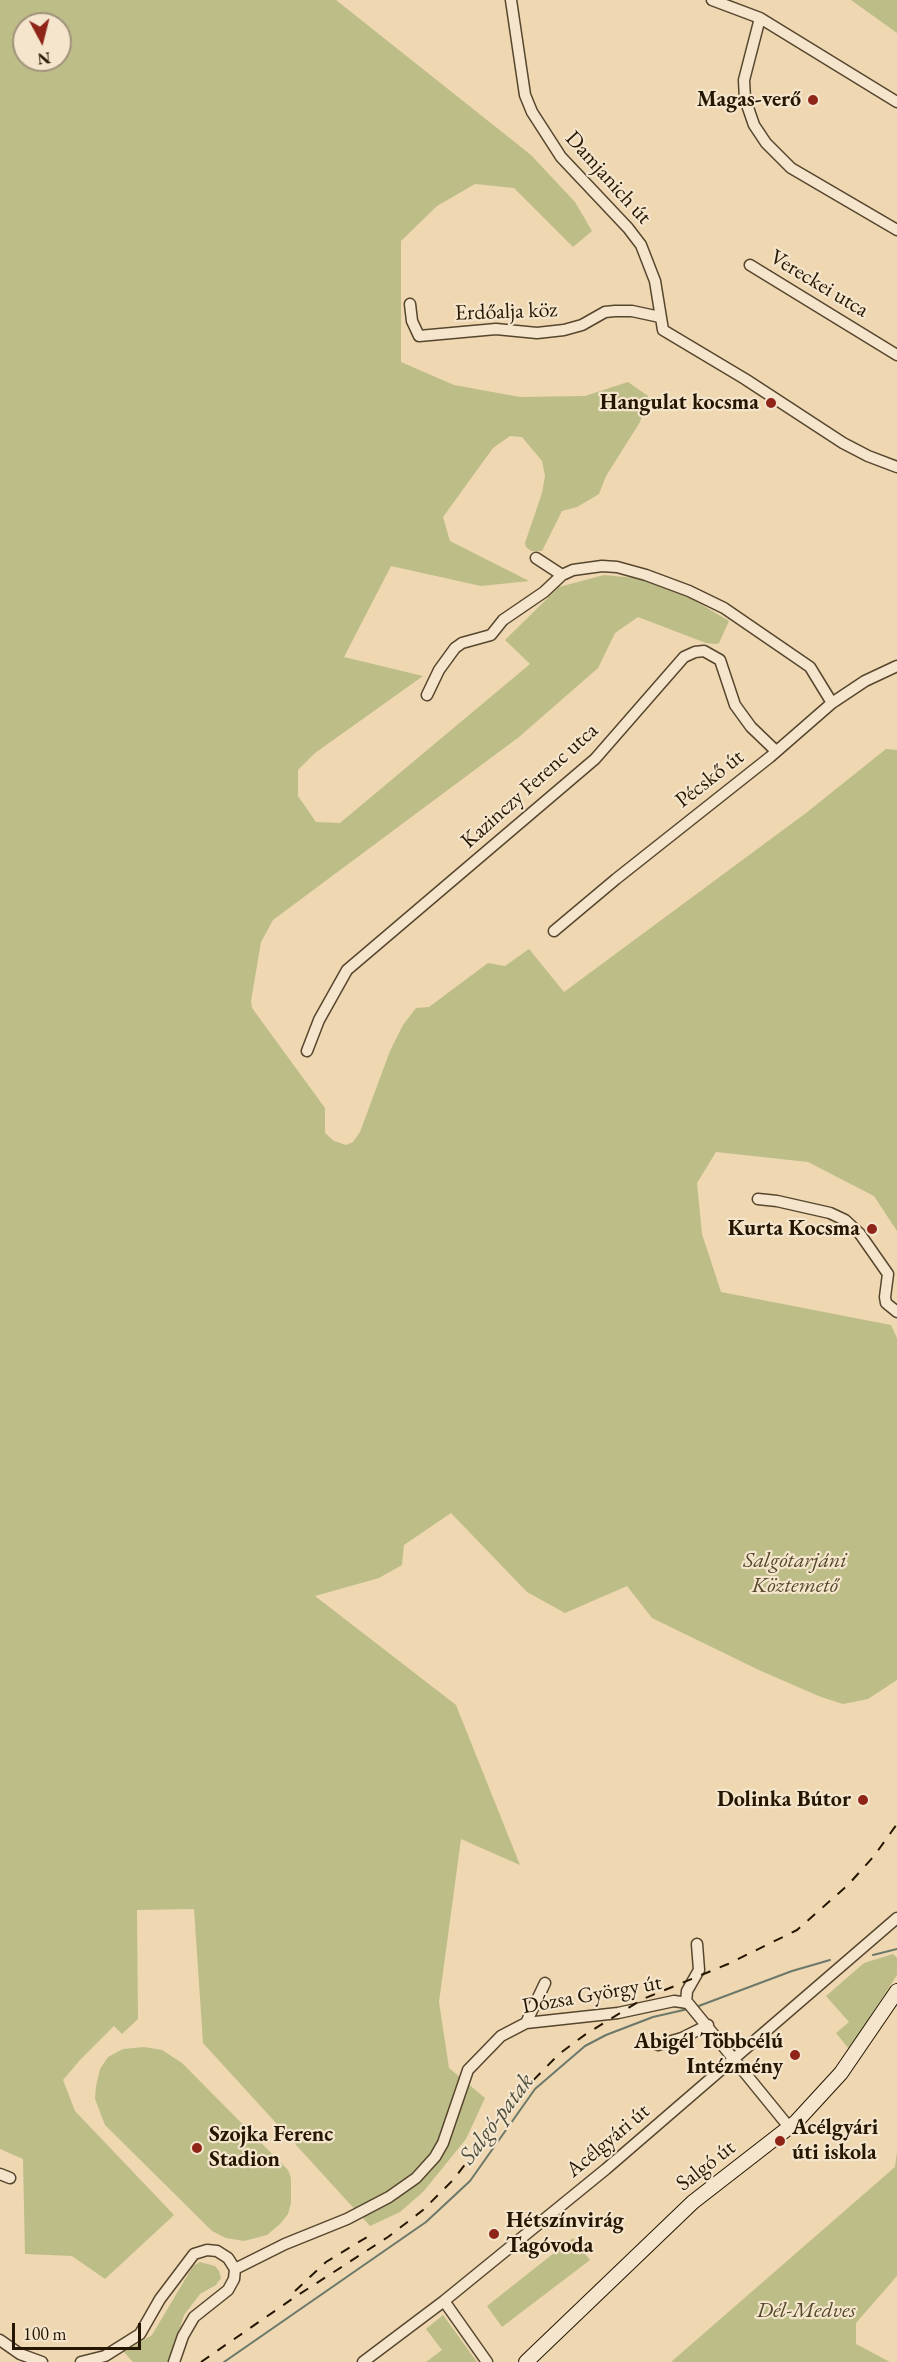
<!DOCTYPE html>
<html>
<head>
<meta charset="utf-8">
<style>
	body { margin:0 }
	#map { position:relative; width:897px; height:2362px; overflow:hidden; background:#eed7b1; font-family:"EB Garamond",serif }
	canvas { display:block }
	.north { position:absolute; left:12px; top:12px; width:60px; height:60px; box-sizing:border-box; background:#f4e5cc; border:2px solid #a1927b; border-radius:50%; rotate:173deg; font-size:16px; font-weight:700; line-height:24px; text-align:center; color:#251602 }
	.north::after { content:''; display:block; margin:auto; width:21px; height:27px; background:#8f2418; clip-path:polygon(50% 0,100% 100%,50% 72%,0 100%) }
	.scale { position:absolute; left:12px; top:2323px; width:129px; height:27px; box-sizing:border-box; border:3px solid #251602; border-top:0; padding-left:8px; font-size:18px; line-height:21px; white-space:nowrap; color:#251602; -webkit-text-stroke:4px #f4e5cc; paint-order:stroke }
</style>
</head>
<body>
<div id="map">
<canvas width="897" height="2362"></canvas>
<div class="north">N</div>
<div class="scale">100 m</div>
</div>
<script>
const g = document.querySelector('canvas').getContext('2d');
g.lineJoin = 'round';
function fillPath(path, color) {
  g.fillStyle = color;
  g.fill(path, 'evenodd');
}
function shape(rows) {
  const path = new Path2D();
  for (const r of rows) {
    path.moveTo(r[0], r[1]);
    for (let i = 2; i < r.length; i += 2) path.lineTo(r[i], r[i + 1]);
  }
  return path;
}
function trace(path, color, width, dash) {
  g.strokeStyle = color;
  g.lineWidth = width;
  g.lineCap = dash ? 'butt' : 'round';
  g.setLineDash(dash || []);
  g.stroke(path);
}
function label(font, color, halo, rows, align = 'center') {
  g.font = font + ' "EB Garamond",serif';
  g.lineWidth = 4.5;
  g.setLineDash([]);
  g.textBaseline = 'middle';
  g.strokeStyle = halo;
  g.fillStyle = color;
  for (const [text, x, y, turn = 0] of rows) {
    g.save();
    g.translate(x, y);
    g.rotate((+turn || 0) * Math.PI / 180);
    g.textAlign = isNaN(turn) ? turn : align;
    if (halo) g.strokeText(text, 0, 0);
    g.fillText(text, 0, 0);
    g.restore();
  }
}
fillPath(shape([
	[0,0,336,0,531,155,575,202,592,231,573,247,514,188,475,184,437,206,401,241,401,362,454,385,520,397,585,396,628,382,648,396,640,422,606,476,599,494,577,507,562,511,542,551,531,551,526,547,525,543,542,493,545,476,542,461,522,437,510,436,493,448,443,517,450,541,529,581,481,586,391,566,344,657,423,676,315,753,298,770,298,796,316,822,340,823,530,664,505,640,559,587,604,575,636,578,692,599,729,621,719,643,716,644,706,643,638,617,615,633,598,668,519,737,273,920,261,942,251,1001,252,1008,325,1108,325,1133,334,1141,346,1145,353,1142,360,1132,390,1051,403,1025,416,1008,429,1007,488,963,505,966,529,949,564,992,806,813,886,749,897,750,897,1231,874,1196,808,1162,716,1152,697,1183,702,1234,721,1292,891,1325,897,1338,897,1680,868,1699,843,1704,821,1697,761,1671,652,1618,627,1586,565,1613,527,1592,451,1513,404,1545,402,1565,379,1578,315,1596,456,1705,520,1865,461,1839,439,2002,449,2068,485,2098,466,2139,423,2192,400,2212,370,2226,203,2043,194,1909,137,1910,138,2019,122,2034,114,2026,80,2060,63,2080,75,2111,174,2215,105,2279,72,2256,25,2254,23,2159,0,2149],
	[24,24,60,24,60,60,24,60],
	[851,0,897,0,897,33],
	[893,1954,897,1958,897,1975,849,2049,836,2033,849,2022,826,1996,864,1963],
	[144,2047,162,2050,182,2063,288,2170,291,2178,291,2203,288,2214,280,2224,267,2235,244,2241,226,2238,212,2231,105,2125,95,2099,96,2086,100,2069,108,2057,123,2049],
	[897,2152,897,2276,856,2323,856,2344,890,2362,671,2362,895,2167],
	[573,2238,590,2260,502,2327,487,2306],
	[200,2262,215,2266,219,2271,221,2278,216,2285,200,2294,184,2315,169,2362,133,2362,124,2352,152,2335,193,2266],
	[443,2315,477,2362,426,2362,442,2350,426,2329]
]), '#bdbd88');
trace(shape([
	[873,1955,897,1949],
	[696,2007,792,1971,830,1960],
	[224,2362,426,2222,470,2181,535,2089,585,2046,606,2035,653,2017,688,2009]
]), '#6b786a', 2);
const minor = shape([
	[511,0,525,95,532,112,561,157,628,228,641,245,655,281,663,330,745,379,843,443,868,456,897,467],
	[712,0,760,18,897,102],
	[760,18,744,80,745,99,754,125,766,143,791,168,897,230],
	[750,265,897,355],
	[410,304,412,321,419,336,496,329,537,333,564,330,582,325,605,312,615,311,632,311,660,317],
	[536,558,562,575],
	[427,695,439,670,455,648,462,643,491,635,503,620,544,592,562,575,573,570,602,566,617,567,646,575,689,591,724,608,810,667,832,703],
	[554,931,616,879,770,757,832,703,865,681,897,666],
	[307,1051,319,1020,347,970,595,759,684,657,695,652,704,651,720,660,735,705,751,727,776,751],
	[758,1199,777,1201,830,1213,845,1220,860,1234,888,1274,885,1297,886,1303,897,1312],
	[686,2003,687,1991,699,1970,697,1944],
	[526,2023,545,1983],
	[658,2045,682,2038,708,2025],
	[0,2174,10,2178],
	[235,2269,285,2244,347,2219,389,2197,416,2178,435,2157,443,2143,468,2070,501,2036,526,2023,618,2013,674,2001,688,2003,789,2127],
	[444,2301,487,2362],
	[0,2340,20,2354,42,2362],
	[81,2362,105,2356,140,2334,160,2299,194,2254,207,2250,217,2251,228,2258,235,2269],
	[174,2362,183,2336,194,2317,228,2290,234,2279,235,2269],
	[363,2362,444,2301,606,2169,897,1918]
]);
const secondary = shape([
	[526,2362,693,2202,796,2122,841,2073,897,1991]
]);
trace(minor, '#57462e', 13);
trace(secondary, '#251602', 16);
trace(minor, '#f4e5cc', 10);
trace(secondary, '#f4e5cc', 14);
trace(shape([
	[295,2291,326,2262,372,2234],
	[201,2362,295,2297,388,2237,423,2210,454,2179,513,2101,559,2054,586,2034,643,1999,728,1964,797,1930,848,1885,874,1856,897,1824]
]), '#251602', 2, [10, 10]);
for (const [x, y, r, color] of [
	[813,100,6,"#8f2418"],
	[771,403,6,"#8f2418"],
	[872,1229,6,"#8f2418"],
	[863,1800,6,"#8f2418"],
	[795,2055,6,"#8f2418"],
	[780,2141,6,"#8f2418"],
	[197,2148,6,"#8f2418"],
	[494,2234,6,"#8f2418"]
]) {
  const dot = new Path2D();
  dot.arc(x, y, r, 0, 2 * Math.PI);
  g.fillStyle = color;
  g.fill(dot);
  trace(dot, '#f4e5cc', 2);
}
label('bold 22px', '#251602', '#f4e5cc', [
	["Magas-verő",801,100],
	["Hangulat kocsma",759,403],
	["Kurta Kocsma",860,1229],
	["Dolinka Bútor",851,1800],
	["Abigél Többcélú",783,2042],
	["Intézmény",783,2067],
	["Acélgyári",792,2128,"left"],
	["úti iskola",792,2153,"left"],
	["Szojka Ferenc",209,2135,"left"],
	["Stadion",209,2160,"left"],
	["Hétszínvirág",506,2221,"left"],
	["Tagóvoda",506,2246,"left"]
], 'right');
label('22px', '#251602', '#f4e5cc', [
	["Damjanich út",608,178,48],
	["Vereckei utca",819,284,31],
	["Erdőalja köz",506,312,-2],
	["Pécskő út",710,779,-38],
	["Kazinczy Ferenc utca",530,786,-42],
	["Dózsa György út",592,1995,-10],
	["Acélgyári út",608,2141,-40],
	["Salgó út",706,2166,-38]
]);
label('italic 22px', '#53482a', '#f4e5cc', [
	["Salgótarjáni",795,1561],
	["Köztemető",795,1586],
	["Dél-Medves",806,2311]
]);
label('italic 24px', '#4e4f3f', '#f4e5cc', [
	["Salgó-patak",497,2119,-53]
]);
</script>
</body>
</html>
